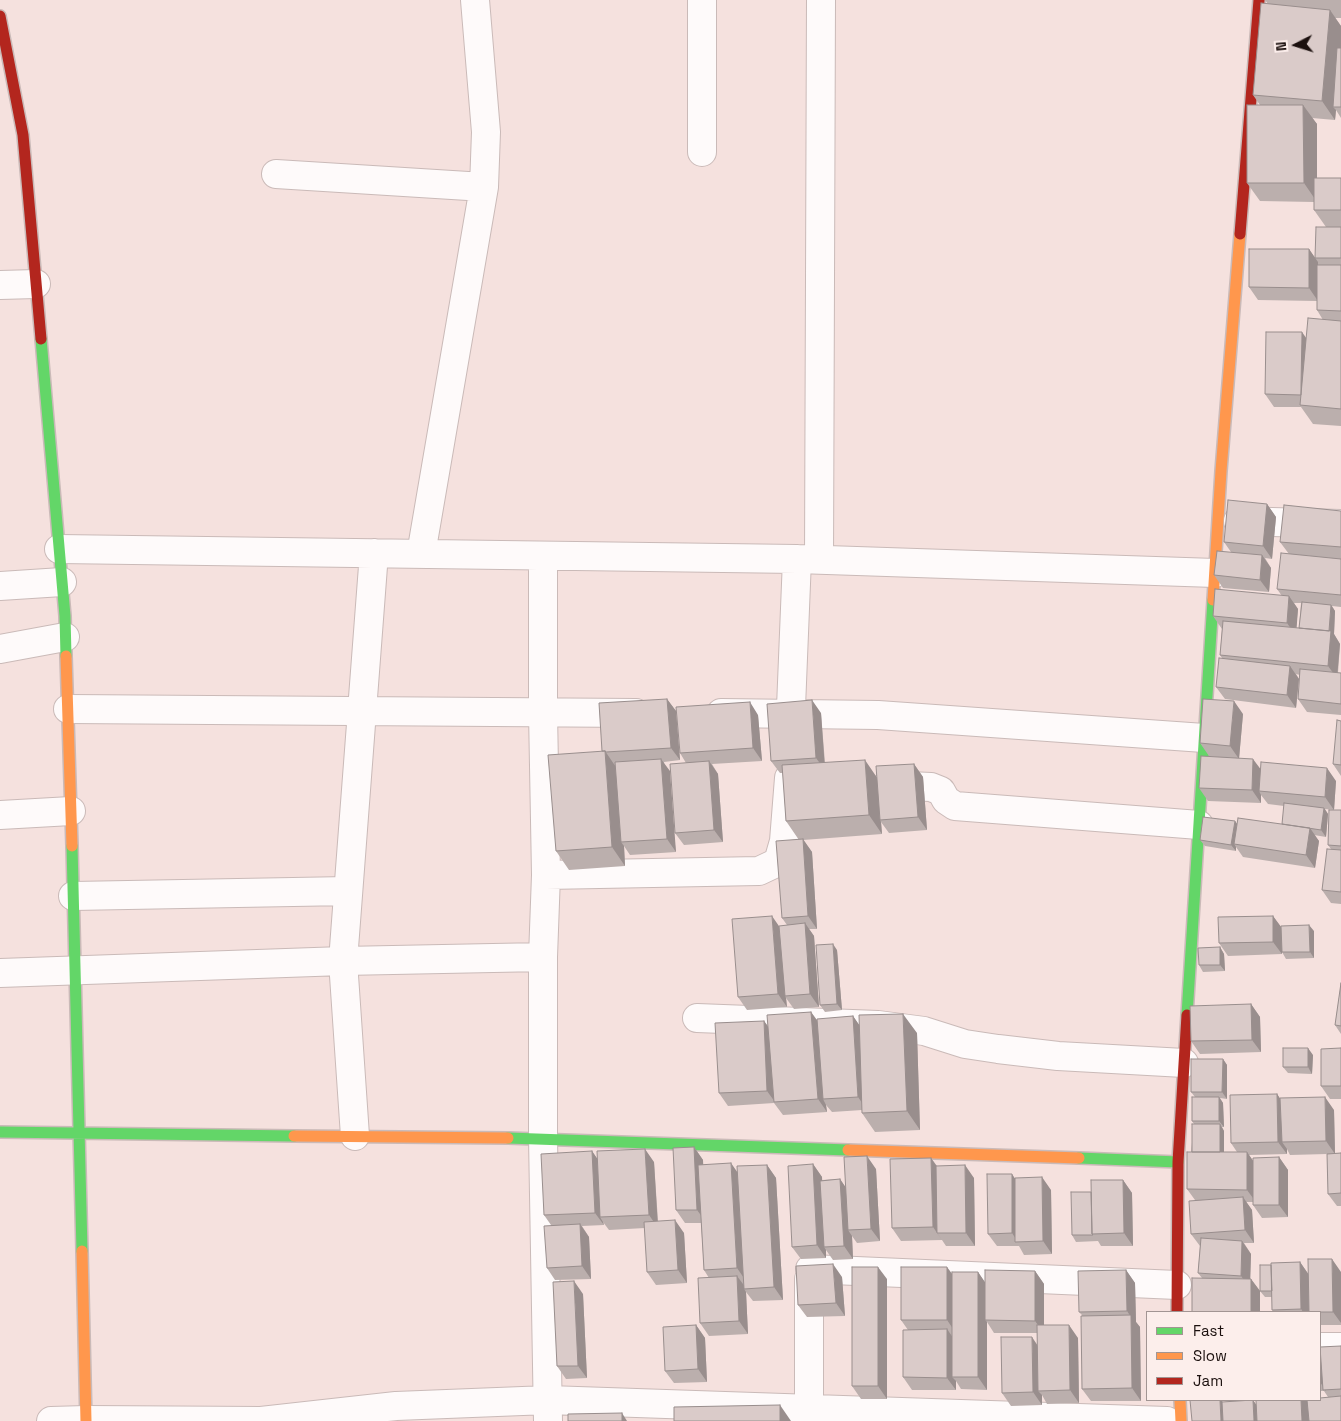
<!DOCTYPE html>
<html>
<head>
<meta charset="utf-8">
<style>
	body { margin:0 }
	#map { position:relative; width:1341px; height:1421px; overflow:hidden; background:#f5e1de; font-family:"Space Grotesk",sans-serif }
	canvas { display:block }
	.legend { position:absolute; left:1146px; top:1311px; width:175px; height:90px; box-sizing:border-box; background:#fceeeb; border:1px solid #a29593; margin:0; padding:6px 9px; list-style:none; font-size:15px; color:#1b100e }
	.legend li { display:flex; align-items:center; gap:10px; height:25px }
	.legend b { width:25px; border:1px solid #a29593 }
	.north { position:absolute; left:1271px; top:20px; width:50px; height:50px; -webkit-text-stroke:4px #fceeeb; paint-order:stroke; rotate:265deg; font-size:14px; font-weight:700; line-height:20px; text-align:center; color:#1b100e }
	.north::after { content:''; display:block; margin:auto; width:18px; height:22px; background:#1b100e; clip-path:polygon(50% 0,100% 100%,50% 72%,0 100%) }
</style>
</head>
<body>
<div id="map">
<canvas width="1341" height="1421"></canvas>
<ul class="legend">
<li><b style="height:6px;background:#63d668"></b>Fast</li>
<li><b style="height:6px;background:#ff974d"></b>Slow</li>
<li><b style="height:6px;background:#b3261e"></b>Jam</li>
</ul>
<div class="north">N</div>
</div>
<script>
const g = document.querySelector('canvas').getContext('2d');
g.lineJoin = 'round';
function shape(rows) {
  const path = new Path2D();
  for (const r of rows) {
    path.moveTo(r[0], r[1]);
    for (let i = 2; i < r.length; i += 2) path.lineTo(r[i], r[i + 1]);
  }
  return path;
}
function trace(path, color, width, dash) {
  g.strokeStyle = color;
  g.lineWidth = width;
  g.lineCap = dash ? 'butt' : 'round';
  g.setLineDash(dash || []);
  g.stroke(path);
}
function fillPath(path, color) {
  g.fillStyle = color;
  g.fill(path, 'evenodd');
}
const street = shape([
	[702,0,702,152],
	[276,174,484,187],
	[0,285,36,284],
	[1238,521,1341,524],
	[59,549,797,559,1215,573],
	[421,554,484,187,486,132,475,0],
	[543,556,543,712,546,875,543,957,543,1138,548,1421],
	[819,559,821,0],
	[0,586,62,582],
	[0,649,65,637],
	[68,709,636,713],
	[721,713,878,715,1204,738],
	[790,732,797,559],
	[887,785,931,787,941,791,946,800,955,806,1199,825],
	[0,815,71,811],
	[546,875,759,871,778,862,784,841,789,778],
	[73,896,348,891],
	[0,973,343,961,543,957],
	[697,1018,878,1025,924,1031,965,1044,998,1049,1058,1056,1184,1063],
	[355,1136,343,961,374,553],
	[810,1269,1177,1285],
	[1320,1347,1341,1347],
	[809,1409,809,1279],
	[51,1421,86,1420,261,1421,396,1406,548,1400,1167,1421]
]);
const fast = shape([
	[41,339,65,616,66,656],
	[72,846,82,1251],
	[1187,1015,1213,600],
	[0,1132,294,1136],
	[508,1138,848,1150],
	[1079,1158,1178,1162]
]);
const slow = shape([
	[1213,600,1221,471,1240,234],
	[66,656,72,846],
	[294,1136,508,1138],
	[848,1150,1079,1158],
	[82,1251,86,1421],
	[1180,1400,1181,1421]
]);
const jam = shape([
	[0,16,23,135,41,339],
	[1240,234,1259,0],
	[1177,1312,1178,1162,1187,1015]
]);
trace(street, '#cabab8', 30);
trace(fast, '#cabab8', 14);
trace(slow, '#cabab8', 14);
trace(jam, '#cabab8', 14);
trace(street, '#fefafa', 28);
trace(fast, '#63d668', 11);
trace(slow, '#ff974d', 11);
trace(jam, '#b3261e', 11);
fillPath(shape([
	[1265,0,1341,0,1341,18,1335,18,1341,26,1341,118,1336,110,1335,120,1312,118,1317,124,1317,178,1341,178,1341,426,1313,424,1301,407,1274,407,1265,394,1306,339,1323,320,1317,310,1317,301,1258,300,1249,287,1309,249,1315,258,1326,227,1314,210,1314,202,1260,201,1247,183,1260,105,1253,95,1268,4],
	[1267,504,1276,517,1272,559,1265,558,1271,568,1269,592,1223,588,1214,575,1231,552,1224,542],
	[1341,511,1341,607,1332,606,1335,611,1334,634,1340,644,1338,673,1341,673,1341,715,1307,712,1298,699,1300,675,1296,674,1299,679,1296,708,1225,699,1216,687,1222,658,1220,655,1222,629,1213,616,1282,596,1277,589,1289,554,1280,542],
	[1294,603,1301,603,1299,628,1296,628,1298,609],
	[667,699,676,711,680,760,664,762,676,852,630,855,624,846,625,866,569,870,556,851,602,751],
	[821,713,825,763,876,777,914,764,923,777,927,830,889,833,881,822,882,834,803,840,812,852,817,929,809,929,814,936,819,1007,794,1009,786,998,787,1007,747,1010,738,997,780,927,787,925,782,918,799,840,786,821,783,773,780,773,771,761],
	[1243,714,1239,758,1261,769,1336,781,1334,810,1325,809,1328,814,1326,837,1314,835,1319,841,1315,868,1243,857,1236,847,1236,851,1205,846,1200,840,1235,821,1237,824,1282,824,1284,806,1268,804,1261,795,1261,803,1208,801,1199,788,1209,756,1200,743],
	[758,715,762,761,712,764,718,774,723,842,684,845,675,833,686,763,680,753],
	[1341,721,1341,776,1333,764],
	[1341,810,1341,904,1331,903,1322,890,1331,849,1328,845],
	[1273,916,1281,928,1314,931,1314,958,1286,959,1282,952,1282,954,1228,956,1219,943],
	[1220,947,1224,954,1225,971,1203,972,1199,965],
	[837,950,842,1010,825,1012,820,1005],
	[1341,983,1341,1034,1335,1025],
	[1251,1004,1260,1017,1261,1052,1200,1054,1191,1041],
	[811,1012,817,1020,853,1016,859,1025,917,1033,920,1130,875,1132,862,1113,862,1110,832,1112,826,1105,827,1112,783,1115,774,1103,728,1106,719,1093,764,1021,768,1026],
	[1341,1048,1341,1099,1330,1099,1321,1086],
	[1313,1055,1312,1074,1288,1073,1283,1067],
	[1223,1059,1227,1065,1227,1099,1220,1098,1223,1103,1224,1127,1222,1127,1224,1131,1224,1152,1237,1152,1231,1143,1277,1094,1280,1099,1334,1110,1335,1153,1341,1153,1341,1206,1337,1206,1328,1194,1327,1154,1290,1155,1287,1149,1287,1154,1249,1155,1253,1161,1279,1157,1288,1170,1288,1217,1262,1218,1253,1205,1253,1202,1246,1202,1252,1210,1254,1243,1244,1243,1251,1254,1250,1279,1251,1279,1260,1291,1260,1312,1192,1312,1202,1278,1198,1273,1200,1246,1191,1234,1195,1200,1187,1189,1194,1124,1192,1121,1195,1097,1191,1092],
	[694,1147,703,1160,703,1165,737,1172,767,1165,776,1178,783,1300,753,1301,746,1292,748,1334,709,1336,700,1323,709,1278,704,1270,701,1223,685,1223,676,1210],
	[592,1151,597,1159,654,1162,658,1221,684,1233,687,1283,656,1285,647,1272,645,1228,609,1230,603,1222,604,1225,582,1226,589,1237,591,1279,555,1280,547,1268,551,1225,544,1215],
	[931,1158,937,1166,974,1178,975,1246,946,1246,942,1240,901,1241,892,1228],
	[813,1164,822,1177,822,1180,840,1179,845,1187,876,1169,880,1241,857,1243,852,1236,853,1259,833,1260,826,1250,826,1258,801,1259,792,1247],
	[1015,1178,1051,1190,1052,1254,1024,1255,1019,1246,997,1246,988,1234],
	[1123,1180,1132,1193,1133,1246,1101,1246,1098,1241,1076,1242,1072,1235,1091,1192],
	[1300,1262,1309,1275,1341,1272,1341,1325,1320,1325,1320,1312,1274,1312,1272,1310,1272,1297,1265,1297,1260,1291,1271,1265],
	[1126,1270,1135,1283,1136,1322,1140,1327,1141,1401,1091,1401,1082,1389,1082,1315,1079,1312],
	[1035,1271,1044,1284,1044,1325,1078,1338,1079,1403,1047,1404,1042,1395,1042,1405,1011,1406,1002,1393,1038,1345,1037,1333,994,1333,987,1322,987,1390,961,1389,956,1381,956,1390,912,1390,903,1377,908,1330,901,1320,952,1274,978,1272,985,1283],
	[842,1277,845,1316,807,1317,798,1305],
	[887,1279,887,1399,861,1399,852,1386],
	[583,1294,587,1378,566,1379,557,1366],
	[696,1325,705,1338,707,1382,674,1383,665,1371],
	[1341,1346,1341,1421,1190,1400,1230,1400,1230,1401,1222,1401,1223,1402,1253,1400,1256,1405,1320,1400,1328,1397,1324,1391,1320,1391,1320,1354,1321,1355]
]), '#bbafad');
fillPath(shape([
	[1330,10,1341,26,1341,53,1333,107,1336,110,1335,120,1322,101],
	[1303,105,1317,124,1317,202,1304,183],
	[1309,249,1318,262,1318,301,1309,288],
	[1302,332,1311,345,1301,395],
	[1267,504,1276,517,1272,559,1263,546],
	[1262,555,1271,568,1269,592,1260,580],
	[1289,596,1298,609,1296,636,1287,623],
	[1331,605,1335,611,1334,634,1340,644,1337,678,1328,666,1329,633],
	[1290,666,1299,679,1296,708,1287,695],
	[667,699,676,711,680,760,671,748],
	[812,700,821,713,825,770,816,758],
	[1234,701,1243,714,1239,759,1230,746],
	[750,702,758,715,762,761,753,748],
	[605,751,618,770,621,842,624,846,625,866,612,847],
	[661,759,670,771,676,852,667,839],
	[1253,759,1262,771,1259,791,1261,795,1261,803,1252,790],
	[865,760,878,779,880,820,881,822,882,834,869,815],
	[709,761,718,774,723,842,714,830],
	[914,764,923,777,927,830,918,817],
	[1327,768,1336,781,1334,810,1325,797],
	[1324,808,1328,814,1326,837,1321,830],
	[1235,821,1240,828,1234,844,1236,847,1236,851,1231,845],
	[1310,828,1319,841,1315,868,1306,855],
	[803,839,812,852,817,929,808,916],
	[772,916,781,929,785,996,786,998,787,1007,778,994],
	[1273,916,1282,928,1282,954,1273,942],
	[805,923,814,936,819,1007,810,994],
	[1309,925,1314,931,1314,958,1310,952],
	[833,944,837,950,842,1010,837,1004],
	[1220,947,1224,954,1225,971,1220,965],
	[1251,1004,1260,1017,1261,1052,1252,1040],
	[811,1012,820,1025,823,1099,826,1105,827,1112,818,1099],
	[903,1014,917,1033,920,1130,907,1111],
	[853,1016,862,1029,867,1110,858,1097],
	[764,1021,773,1034,775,1102,767,1091],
	[1308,1048,1313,1055,1312,1074,1308,1067],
	[1223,1059,1227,1065,1227,1099,1222,1092],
	[1277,1094,1286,1107,1282,1142,1287,1149,1287,1154,1278,1142],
	[1219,1097,1223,1103,1224,1127,1219,1121],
	[1325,1097,1334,1110,1335,1154,1326,1141],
	[1220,1124,1224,1131,1224,1160,1220,1154],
	[694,1147,703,1160,706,1222,697,1210],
	[645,1149,654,1162,658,1228,649,1215],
	[592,1151,601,1164,600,1217,603,1222,604,1225,595,1213],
	[1247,1152,1256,1165,1256,1202,1247,1190],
	[867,1156,876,1169,880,1241,871,1229],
	[1279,1157,1288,1170,1288,1217,1279,1205],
	[931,1158,940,1171,937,1233,942,1240,933,1227],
	[731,1163,740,1176,746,1281,737,1268],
	[813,1164,822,1177,826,1247,824,1247,826,1250,826,1258,817,1245],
	[767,1165,776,1178,783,1300,774,1287],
	[965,1165,974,1178,975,1246,966,1233],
	[1012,1174,1020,1186,1018,1242,1012,1233],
	[1042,1177,1051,1190,1052,1254,1043,1241],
	[840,1179,849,1192,848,1230,852,1236,853,1259,844,1246],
	[1123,1180,1132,1193,1133,1246,1124,1233],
	[1243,1197,1252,1210,1254,1243,1245,1230],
	[675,1220,684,1233,687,1283,678,1270],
	[580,1224,589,1237,591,1279,582,1266],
	[1242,1241,1251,1254,1250,1288,1241,1276],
	[1332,1259,1341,1272,1341,1323,1333,1312],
	[1300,1262,1309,1275,1310,1312,1303,1312,1301,1309],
	[833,1264,842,1277,845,1316,836,1303],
	[878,1267,887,1279,887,1399,878,1386],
	[947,1267,956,1279,956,1333,947,1320],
	[1126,1270,1135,1283,1136,1322,1140,1327,1141,1401,1132,1388,1131,1317,1127,1311],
	[1035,1271,1044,1284,1044,1333,1035,1321],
	[978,1272,987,1285,985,1320,987,1322,987,1390,978,1377],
	[737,1276,746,1288,744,1289,746,1292,748,1334,739,1321],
	[1251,1279,1260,1291,1260,1312,1251,1312],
	[574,1281,583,1294,587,1378,578,1366],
	[696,1325,705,1338,707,1382,698,1369],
	[1069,1325,1078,1338,1079,1403,1070,1390],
	[947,1329,956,1342,952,1377,956,1381,956,1390,947,1378],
	[1032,1337,1040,1349,1038,1391,1042,1395,1042,1405,1033,1392],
	[1320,1354,1324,1360,1326,1391,1320,1382],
	[1220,1400,1221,1400,1229,1411,1229,1421,1221,1421],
	[1253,1400,1262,1413,1262,1421,1254,1421],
	[1301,1400,1309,1400,1311,1421,1302,1421],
	[780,1405,791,1421,780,1421],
	[622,1413,627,1421,622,1421]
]), '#998e8d');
const building = shape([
	[1261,3,1330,10,1322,101,1253,95,1261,3],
	[1337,48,1341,48,1341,107,1333,107,1337,48],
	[1247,105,1303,105,1304,183,1247,183,1247,105],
	[1314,178,1341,178,1341,210,1314,210,1314,178],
	[1316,227,1341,227,1341,258,1315,258,1316,227],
	[1249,249,1309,249,1309,288,1249,287,1249,249],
	[1317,265,1341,265,1341,311,1317,310,1317,265],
	[1308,318,1341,321,1341,409,1300,405,1308,318],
	[1266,332,1302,332,1301,386,1301,395,1265,394,1266,332],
	[1228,500,1267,504,1263,546,1224,542,1228,500],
	[1284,505,1341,511,1341,547,1280,542,1284,505],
	[1217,551,1262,555,1260,580,1214,575,1217,551],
	[1281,553,1341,559,1341,595,1277,589,1281,553],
	[1215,589,1289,596,1287,623,1213,616,1215,589],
	[1302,602,1331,605,1329,631,1299,628,1302,602],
	[1223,621,1331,631,1328,666,1220,655,1223,621],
	[1219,658,1290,666,1287,695,1216,687,1219,658],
	[1300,669,1341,673,1341,704,1298,699,1300,669],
	[667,699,671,748,606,752,605,751,602,751,599,703,667,699],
	[1203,699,1234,701,1230,746,1200,743,1203,699],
	[812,700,816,758,771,761,767,704,812,700],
	[750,702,753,748,680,753,676,707,750,702],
	[1337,720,1341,721,1341,765,1333,764,1337,720],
	[605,751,612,847,556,851,548,755,605,751],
	[1201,756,1253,759,1252,790,1199,788,1201,756],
	[661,759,667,839,621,842,615,762,661,759],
	[865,760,869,815,786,821,782,765,865,760],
	[709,761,714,830,675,833,670,764,709,761],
	[1261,762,1327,768,1325,797,1259,791,1261,762],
	[914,764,918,817,880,820,876,766,914,764],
	[1284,803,1324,808,1321,830,1282,824,1284,803],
	[1329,810,1341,810,1341,846,1328,845,1329,810],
	[1203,817,1235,821,1231,845,1200,840,1203,817],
	[1238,818,1310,828,1306,855,1234,844,1238,818],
	[803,839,808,916,782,918,776,841,803,839],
	[1327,849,1341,850,1341,892,1322,890,1327,849],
	[772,916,778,994,738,997,732,919,772,916],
	[1273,916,1273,942,1219,943,1218,917,1273,916],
	[805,923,810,994,785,996,779,926,805,923],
	[1309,925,1310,952,1282,952,1281,926,1309,925],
	[833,944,837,1004,820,1005,816,945,833,944],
	[1220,947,1220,965,1199,965,1198,948,1220,947],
	[1341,983,1341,1026,1335,1025,1341,983],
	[1251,1004,1252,1040,1191,1041,1190,1006,1251,1004],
	[811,1012,818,1099,774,1102,767,1015,811,1012],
	[903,1014,907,1111,862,1113,859,1015,903,1014],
	[853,1016,858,1097,823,1099,817,1019,853,1016],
	[764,1021,767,1091,719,1093,715,1023,764,1021],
	[1283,1048,1308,1048,1308,1067,1283,1067,1283,1048],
	[1341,1048,1341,1086,1321,1086,1321,1049,1341,1048],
	[1191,1059,1223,1059,1222,1092,1191,1092,1191,1059],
	[1277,1094,1278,1142,1231,1143,1230,1095,1277,1094],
	[1192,1097,1219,1097,1219,1121,1192,1121,1192,1097],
	[1325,1097,1326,1141,1282,1142,1280,1098,1325,1097],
	[1192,1124,1220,1124,1220,1152,1192,1152,1192,1124],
	[694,1147,697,1210,676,1210,673,1148,694,1147],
	[645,1149,649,1215,600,1217,597,1151,645,1149],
	[592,1151,595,1213,544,1215,541,1154,592,1151],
	[1187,1152,1247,1152,1247,1190,1187,1189,1187,1152],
	[1341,1153,1341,1193,1328,1194,1327,1154,1341,1153],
	[867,1156,871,1229,848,1230,844,1157,867,1156],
	[1279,1157,1279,1205,1253,1205,1253,1158,1279,1157],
	[931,1158,933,1227,892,1228,890,1159,931,1158],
	[731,1163,737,1268,704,1270,698,1165,731,1163],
	[813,1164,817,1245,792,1247,788,1166,813,1164],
	[767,1165,774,1287,744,1289,737,1166,767,1165],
	[965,1165,966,1233,937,1233,936,1166,965,1165],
	[987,1174,1012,1174,1012,1233,988,1234,987,1174],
	[1042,1177,1043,1241,1015,1242,1015,1178,1042,1177],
	[840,1179,844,1246,824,1247,820,1181,840,1179],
	[1091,1180,1123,1180,1124,1233,1092,1234,1091,1180],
	[1071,1192,1091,1192,1092,1234,1093,1235,1072,1235,1071,1192],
	[1243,1197,1245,1230,1191,1234,1189,1201,1243,1197],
	[675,1220,678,1270,647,1272,644,1222,675,1220],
	[580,1224,582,1266,547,1268,544,1226,580,1224],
	[1201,1238,1242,1241,1241,1276,1198,1273,1201,1238],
	[1308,1259,1332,1259,1333,1312,1309,1312,1308,1259],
	[1300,1262,1301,1309,1272,1310,1271,1263,1300,1262],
	[833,1264,836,1303,798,1305,796,1266,833,1264],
	[1260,1265,1271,1265,1272,1291,1260,1291,1260,1265],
	[852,1267,878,1267,878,1386,852,1386,852,1267],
	[901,1267,947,1267,947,1320,901,1320,901,1267],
	[985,1270,1035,1271,1035,1321,985,1320,985,1270],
	[1126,1270,1127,1311,1079,1312,1078,1271,1126,1270],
	[952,1272,978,1272,978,1377,952,1377,952,1272],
	[737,1276,739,1321,700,1323,698,1278,737,1276],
	[1192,1278,1251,1279,1251,1312,1192,1312,1192,1278],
	[574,1281,578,1366,557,1366,553,1282,574,1281],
	[1131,1315,1132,1388,1082,1389,1081,1316,1131,1315],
	[696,1325,698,1369,665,1371,663,1327,696,1325],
	[1037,1325,1069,1325,1070,1390,1038,1391,1037,1325],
	[947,1329,947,1378,903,1377,903,1330,947,1329],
	[1001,1337,1032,1337,1033,1392,1002,1393,1001,1337],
	[1341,1346,1341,1389,1323,1390,1320,1347,1341,1346],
	[1341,1396,1341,1421,1309,1421,1307,1400,1320,1400,1320,1398,1341,1396],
	[1190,1400,1220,1400,1221,1421,1192,1421,1190,1400],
	[1253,1400,1254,1421,1223,1421,1222,1402,1253,1400],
	[1256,1400,1301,1400,1302,1421,1257,1421,1256,1400],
	[780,1405,780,1421,674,1421,674,1407,780,1405],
	[622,1413,622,1421,568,1421,568,1414,622,1413]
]);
fillPath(building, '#dacbc9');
trace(building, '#998e8d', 1);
</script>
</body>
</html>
